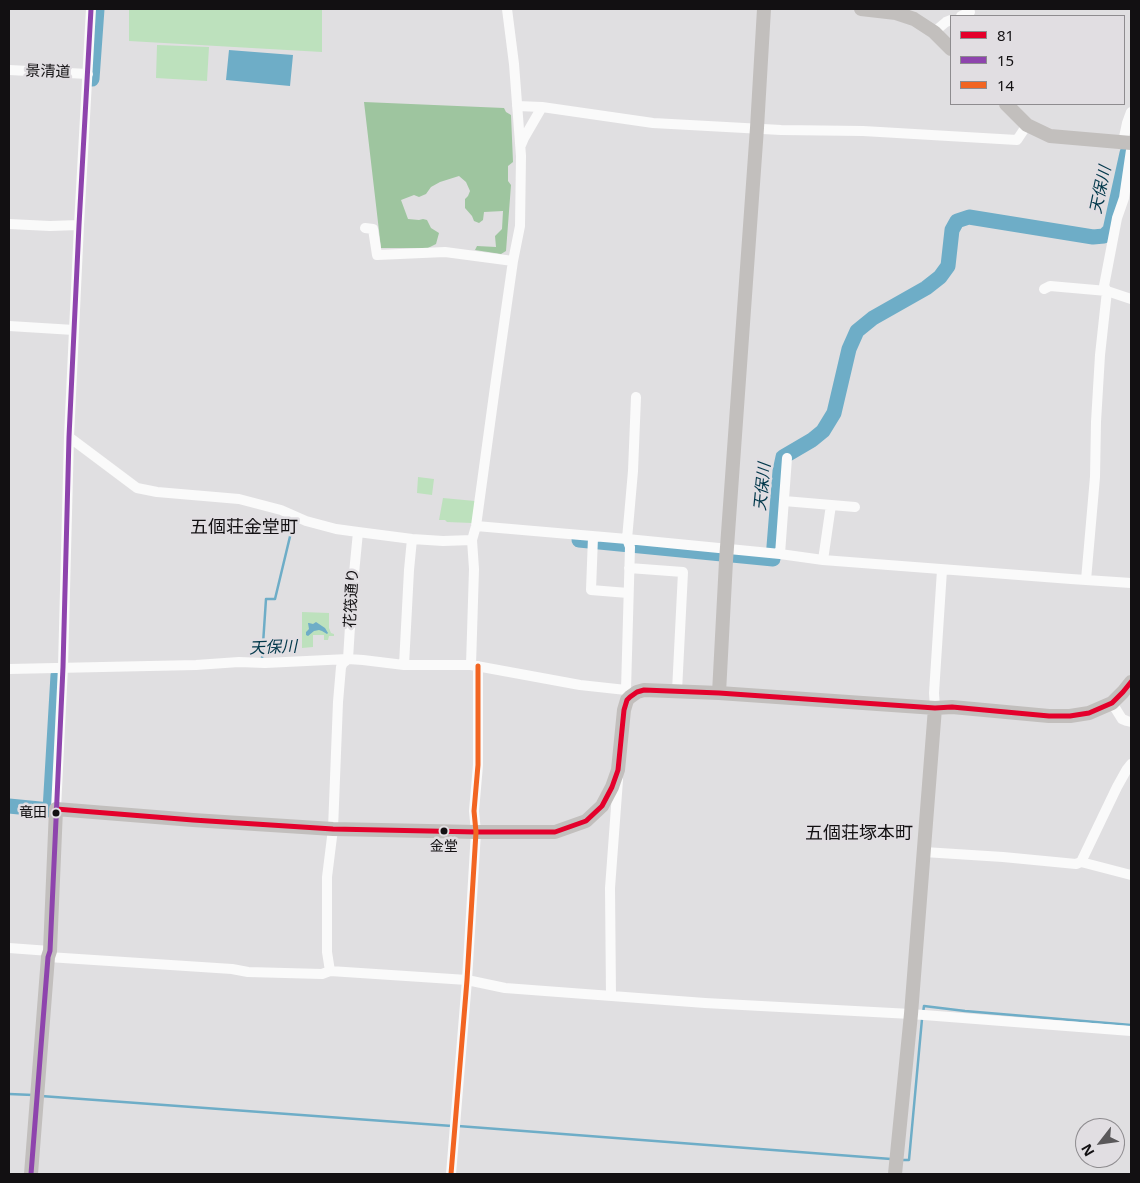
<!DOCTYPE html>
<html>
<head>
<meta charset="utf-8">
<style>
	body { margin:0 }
	#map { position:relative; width:1140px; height:1183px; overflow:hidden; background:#e0dfe1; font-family:"Noto Sans",sans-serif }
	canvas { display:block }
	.frame { position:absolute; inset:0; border:10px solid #121012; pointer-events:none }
	.legend { position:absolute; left:950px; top:15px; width:175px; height:90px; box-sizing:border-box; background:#e1dee2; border:1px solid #8e8c8f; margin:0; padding:6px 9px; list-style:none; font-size:15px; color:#121012 }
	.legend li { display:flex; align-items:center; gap:10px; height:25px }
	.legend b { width:25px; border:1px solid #8e8c8f }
	.north { position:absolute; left:1075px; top:1118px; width:50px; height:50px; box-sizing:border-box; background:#e1dee2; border:1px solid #8e8c8f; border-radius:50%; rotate:240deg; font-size:14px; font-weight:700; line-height:20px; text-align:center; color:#121012 }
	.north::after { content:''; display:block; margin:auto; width:18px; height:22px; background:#5a585a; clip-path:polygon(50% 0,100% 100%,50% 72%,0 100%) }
</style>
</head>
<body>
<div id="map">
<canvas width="1140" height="1183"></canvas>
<div class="frame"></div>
<ul class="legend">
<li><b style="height:6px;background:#e4002b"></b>81</li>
<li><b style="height:6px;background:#8e44ad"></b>15</li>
<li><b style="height:6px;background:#f26522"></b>14</li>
</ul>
<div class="north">N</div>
</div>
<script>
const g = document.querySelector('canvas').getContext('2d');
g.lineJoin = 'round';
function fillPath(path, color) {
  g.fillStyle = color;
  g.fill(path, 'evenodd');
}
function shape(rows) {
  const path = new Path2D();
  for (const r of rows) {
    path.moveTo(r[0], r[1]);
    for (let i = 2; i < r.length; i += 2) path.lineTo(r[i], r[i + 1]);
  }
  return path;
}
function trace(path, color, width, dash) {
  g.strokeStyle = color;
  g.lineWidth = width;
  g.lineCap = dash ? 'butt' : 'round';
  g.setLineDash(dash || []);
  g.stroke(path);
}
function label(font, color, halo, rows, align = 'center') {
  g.font = font + ' "Noto Sans","Noto Sans JP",sans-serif';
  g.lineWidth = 5;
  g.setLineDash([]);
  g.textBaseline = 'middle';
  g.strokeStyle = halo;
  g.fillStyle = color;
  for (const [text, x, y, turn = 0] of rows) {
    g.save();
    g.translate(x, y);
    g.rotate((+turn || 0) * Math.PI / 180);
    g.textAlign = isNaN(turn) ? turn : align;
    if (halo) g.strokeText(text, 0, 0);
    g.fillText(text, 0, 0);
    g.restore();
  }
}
fillPath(shape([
	[129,9,322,9,322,52,129,41],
	[157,45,209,47,207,81,156,78],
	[418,477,434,479,432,495,417,493],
	[443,498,475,501,472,523,447,522,445,520,439,520],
	[302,612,329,613,329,628,331,633,334,634,334,636,329,636,328,640,324,640,324,635,313,635,313,647,302,648]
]), '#bde1bd');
fillPath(shape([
	[364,102,504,108,506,112,511,115,513,162,508,166,508,181,511,185,506,251,501,254,475,250,477,246,496,247,495,236,502,229,503,211,484,212,483,220,479,223,474,221,472,216,465,208,465,199,468,196,470,191,466,182,459,176,440,182,431,187,426,194,419,197,414,195,401,200,408,219,419,220,423,219,427,220,431,228,439,233,436,244,428,248,381,248]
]), '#9ec59f');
fillPath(shape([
	[229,50,293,55,290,86,226,80],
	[316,622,325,628,328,633,327,634,322,631,319,630,314,631,308,636,306,635,306,632,309,629,308,623,309,623,313,624]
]), '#6eadc7');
trace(shape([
	[262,659,266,599,275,599,293,524,298,522],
	[923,1013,924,1006,965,1011,1131,1025],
	[9,1094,33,1095],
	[41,1096,452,1126],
	[458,1126,891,1159],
	[902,1160,909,1160,922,1019]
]), '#6eadc7', 2.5);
trace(shape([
	[92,79,97,9],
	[579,540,773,559,780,471,783,457,812,440,823,431,834,413,849,349,857,331,873,318,926,288,940,277,948,266,952,230,957,221,969,217,1093,237,1104,236,1110,230,1127,153],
	[9,806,50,810,58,675]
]), '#6eadc7', 15);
trace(shape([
	[961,16,970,12],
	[934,32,946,22,951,20],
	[9,70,88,74],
	[517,106,542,107,653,123,781,130,863,131,1017,140,1027,125],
	[1123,142,1127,123,1131,112],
	[521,145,524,138,542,107],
	[9,224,50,226,79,225],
	[365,228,373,229,377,255,445,252,513,261],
	[1044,289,1050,286,1107,291,1131,299],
	[9,326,74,330],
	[69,437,137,488,157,492,239,499,281,510,306,521,336,529,358,532,412,539,443,541,472,540],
	[784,501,855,507],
	[476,526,627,539,780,554,823,560,1071,579,1131,583],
	[593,537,591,590,628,593],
	[780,554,787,458],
	[823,560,831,505],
	[629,568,683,572,677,691],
	[1086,580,1095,477,1096,422,1100,355,1107,291,1104,286,1117,218,1124,198,1131,150],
	[348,659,352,594,358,532],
	[404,665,409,570,412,539],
	[471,665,474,569,472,540,476,526,495,387,513,261,520,226,521,156,514,64,507,9],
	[9,669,196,665,239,662,265,663,348,659,363,660,404,665,471,665,580,685,626,690,630,697],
	[626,690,630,547,627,539,633,471,636,397],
	[1112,703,1122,719,1127,721,1131,722],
	[935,708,934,693,942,570],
	[56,809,63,667,69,437,79,225,91,9],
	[924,852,1003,857,1076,864,1081,862,1131,875],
	[1081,862,1117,787,1127,769,1131,764],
	[9,948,50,951],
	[48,957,232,969,248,972,322,974,330,971,467,980,505,988,705,1003,911,1014,1131,1031],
	[330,971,327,952,327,877,333,829,338,702,341,667,343,663,348,659],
	[611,996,610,888,618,780],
	[451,1174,467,980,476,832,474,811,478,765,478,666]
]), '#fafafa', 10);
trace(shape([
	[861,9,896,13,914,19,934,32,951,49],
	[1006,104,1027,125,1050,136,1131,143],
	[719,693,726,561,757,128,764,9],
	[31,1174,48,957,50,951,56,809,193,820,333,829,476,832,555,832,586,821,602,806,612,787,618,770,624,710,627,700,630,697,637,692,644,690,719,693,935,708,952,707,1049,716,1070,716,1089,713,1112,703,1123,692,1131,682],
	[895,1174,911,1014,935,708]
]), '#c2bfbd', 14);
trace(shape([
	[56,809,193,820,333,829,476,832,555,832,586,821,602,806,612,787,618,770,624,710,627,700,630,697,637,692,644,690,719,693,935,708,952,707,1049,716,1070,716,1089,713,1112,703,1123,692,1131,682]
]), '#e4002b', 5);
trace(shape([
	[31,1174,48,957,50,951,63,667,69,437,79,225,91,9]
]), '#8e44ad', 5);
trace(shape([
	[451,1174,467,980,476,832,474,811,478,765,478,666]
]), '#f26522', 5);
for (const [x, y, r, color] of [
	[56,813,4.5,"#121012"],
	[444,831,4.5,"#121012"]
]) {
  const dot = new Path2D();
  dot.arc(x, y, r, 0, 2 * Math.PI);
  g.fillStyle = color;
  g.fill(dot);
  trace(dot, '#e1dee2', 2);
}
label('14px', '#121012', '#e1dee2', [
	["竜田",47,813],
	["金堂",444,847,"center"]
], 'right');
label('15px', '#121012', '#e1dee2', [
	["景清道",48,72,2],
	["花筏通り",352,598,-87]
]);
label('italic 16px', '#00374a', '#e1dee2', [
	["天保川",1101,190,-78],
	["天保川",763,487,-84],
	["天保川",273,648,-2]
]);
label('18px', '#121012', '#e1dee2', [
	["五個荘金堂町",244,528],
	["五個荘塚本町",859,834]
]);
</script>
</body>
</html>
